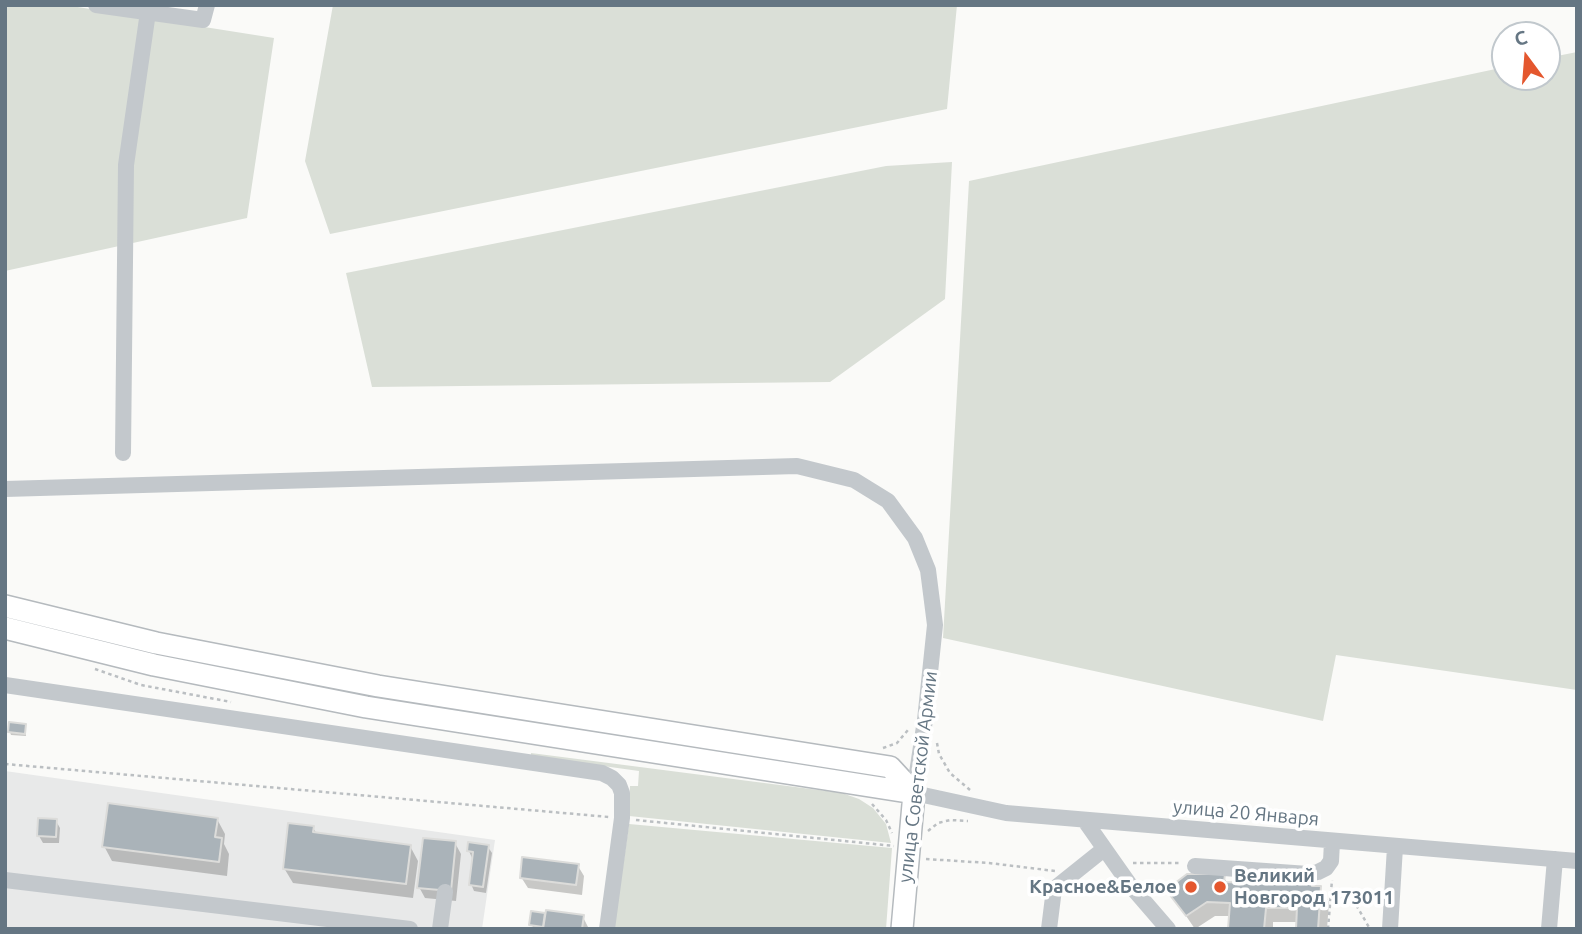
<!DOCTYPE html>
<html>
<head>
<meta charset="utf-8">
<style>
	body { margin:0 }
	#map { position:relative; width:1582px; height:934px; overflow:hidden; background:#fafaf8; font-family:Ubuntu,sans-serif }
	canvas { display:block }
	.frame { position:absolute; inset:0; border:7px solid #657683; pointer-events:none }
	.north { position:absolute; left:1491px; top:21px; width:70px; height:70px; box-sizing:border-box; background:#fff; border:2px solid #c1c8cd; border-radius:50%; rotate:344deg; font-size:19px; font-weight:700; line-height:28px; text-align:center; color:#657683 }
	.north::after { content:''; display:block; margin:auto; width:24px; height:32px; background:#e4572e; clip-path:polygon(50% 0,100% 100%,50% 72%,0 100%) }
</style>
</head>
<body>
<div id="map">
<canvas width="1582" height="934"></canvas>
<div class="frame"></div>
<div class="north">С</div>
</div>
<script>
const g = document.querySelector('canvas').getContext('2d');
g.lineJoin = 'round';
function fillPath(path, color) {
  g.fillStyle = color;
  g.fill(path, 'evenodd');
}
function shape(rows) {
  const path = new Path2D();
  for (const r of rows) {
    path.moveTo(r[0], r[1]);
    for (let i = 2; i < r.length; i += 2) path.lineTo(r[i], r[i + 1]);
  }
  return path;
}
function trace(path, color, width, dash) {
  g.strokeStyle = color;
  g.lineWidth = width;
  g.lineCap = dash ? 'butt' : 'round';
  g.setLineDash(dash || []);
  g.stroke(path);
}
function label(font, color, halo, rows, align = 'center') {
  g.font = font + ' Ubuntu,sans-serif';
  g.lineWidth = 7;
  g.setLineDash([]);
  g.textBaseline = 'middle';
  g.strokeStyle = halo;
  g.fillStyle = color;
  for (const [text, x, y, turn = 0] of rows) {
    g.save();
    g.translate(x, y);
    g.rotate((+turn || 0) * Math.PI / 180);
    g.textAlign = isNaN(turn) ? turn : align;
    if (halo) g.strokeText(text, 0, 0);
    g.fillText(text, 0, 0);
    g.restore();
  }
}
fillPath(shape([
	[5,771,495,840,482,929,5,929]
]), '#e8e9e9');
fillPath(shape([
	[5,5,65,5,274,38,247,218,5,271],
	[333,5,957,5,947,109,330,234,305,161],
	[1577,52,1577,690,1336,655,1323,721,943,638,969,181,1505,67,1505,77,1547,77,1547,58],
	[952,162,945,299,830,382,372,387,346,273,886,166],
	[531,753,842,793,859,799,873,808,886,824,891,843,629,816,630,786,638,786,639,771,531,756],
	[629,824,892,848,886,929,614,929]
]), '#dadfd7');
fillPath(shape([
	[25,726,26,736,11,735,10,732],
	[217,819,225,834,224,844,229,854,227,876,112,861,104,846],
	[56,821,60,828,59,843,43,843,39,836],
	[313,828,317,834,410,846,418,861,413,898,293,883,284,868],
	[455,843,461,854,456,901,425,898,419,887],
	[488,847,492,853,486,893,474,891,471,884,472,858,469,851],
	[578,866,584,876,582,895,528,888,521,877],
	[1223,876,1228,884,1252,885,1311,881,1315,888,1320,888,1329,902,1327,929,1298,929,1298,922,1273,922,1273,929,1229,929,1230,916,1215,916,1195,929,1169,891],
	[544,914,546,919,583,917,589,929,533,927,531,924]
]), '#0003');
const building = shape([
	[9,722,26,724,25,734,8,732,9,722],
	[108,803,218,818,215,837,222,838,219,862,102,847,108,803],
	[38,818,57,819,56,837,37,836,38,818],
	[288,823,314,826,313,832,411,845,406,884,283,869,288,823],
	[423,838,456,841,451,891,417,888,423,838],
	[468,842,489,845,483,887,469,885,473,852,467,851,468,842],
	[522,857,579,864,576,885,520,878,522,857],
	[1187,874,1225,874,1224,882,1251,883,1252,875,1312,879,1312,886,1321,886,1318,929,1296,929,1297,908,1266,908,1264,929,1228,929,1230,903,1207,902,1186,916,1166,890,1187,874],
	[546,910,584,915,582,929,543,929,546,910],
	[531,911,545,913,543,927,529,925,531,911]
]);
fillPath(building, '#aab3b9');
trace(building, '#dcdcda', 2);
const major = shape([
	[5,606,156,643,378,686,890,767,914,793],
	[5,628,154,665,366,707,914,793],
	[902,929,914,793]
]);
trace(major, '#b5babe', 24);
trace(shape([
	[95,669,141,685,231,702],
	[937,743,939,754,950,773,970,790],
	[883,748,897,743,908,730],
	[5,764,609,817],
	[872,804,886,820,892,833],
	[636,820,894,846],
	[928,831,938,823,950,820,968,821],
	[926,859,989,863,1055,871],
	[1133,863,1182,863],
	[1331,895,1355,903,1370,929],
	[1328,929,1332,880]
]), '#bbbfc2', 2.5, [3.5, 3.5]);
trace(shape([
	[96,5,203,20,207,5],
	[123,453,126,165,148,12],
	[5,489,797,466,854,480,888,501,915,538,928,570,935,625,925,720,914,793,1006,813,1577,861],
	[5,685,602,773,612,778,619,785,622,793,622,818,607,929],
	[1085,821,1130,885,1168,929],
	[1195,866,1308,874,1318,872,1326,868,1331,861,1332,842],
	[5,880,410,929],
	[440,929,445,892],
	[1049,929,1054,889,1104,849],
	[1390,929,1395,847],
	[1549,929,1555,859]
]), '#c3c8cc', 16);
trace(major, '#fff', 21);
for (const [x, y, r, color] of [
	[1191,887,7,"#e4572e"],
	[1220,887,7,"#e4572e"]
]) {
  const dot = new Path2D();
  dot.arc(x, y, r, 0, 2 * Math.PI);
  g.fillStyle = color;
  g.fill(dot);
  trace(dot, '#fff', 2.5);
}
label('19px', '#657683', '#fff', [
	["улица Советской Армии",918,777,-83],
	["улица 20 Января",1246,813,5]
]);
label('bold 19px', '#657683', '#fff', [
	["Великий",1234,876],
	["Новгород 173011",1234,898],
	["Красное&Белое",1177,887,"right"]
], 'left');
</script>
</body>
</html>
